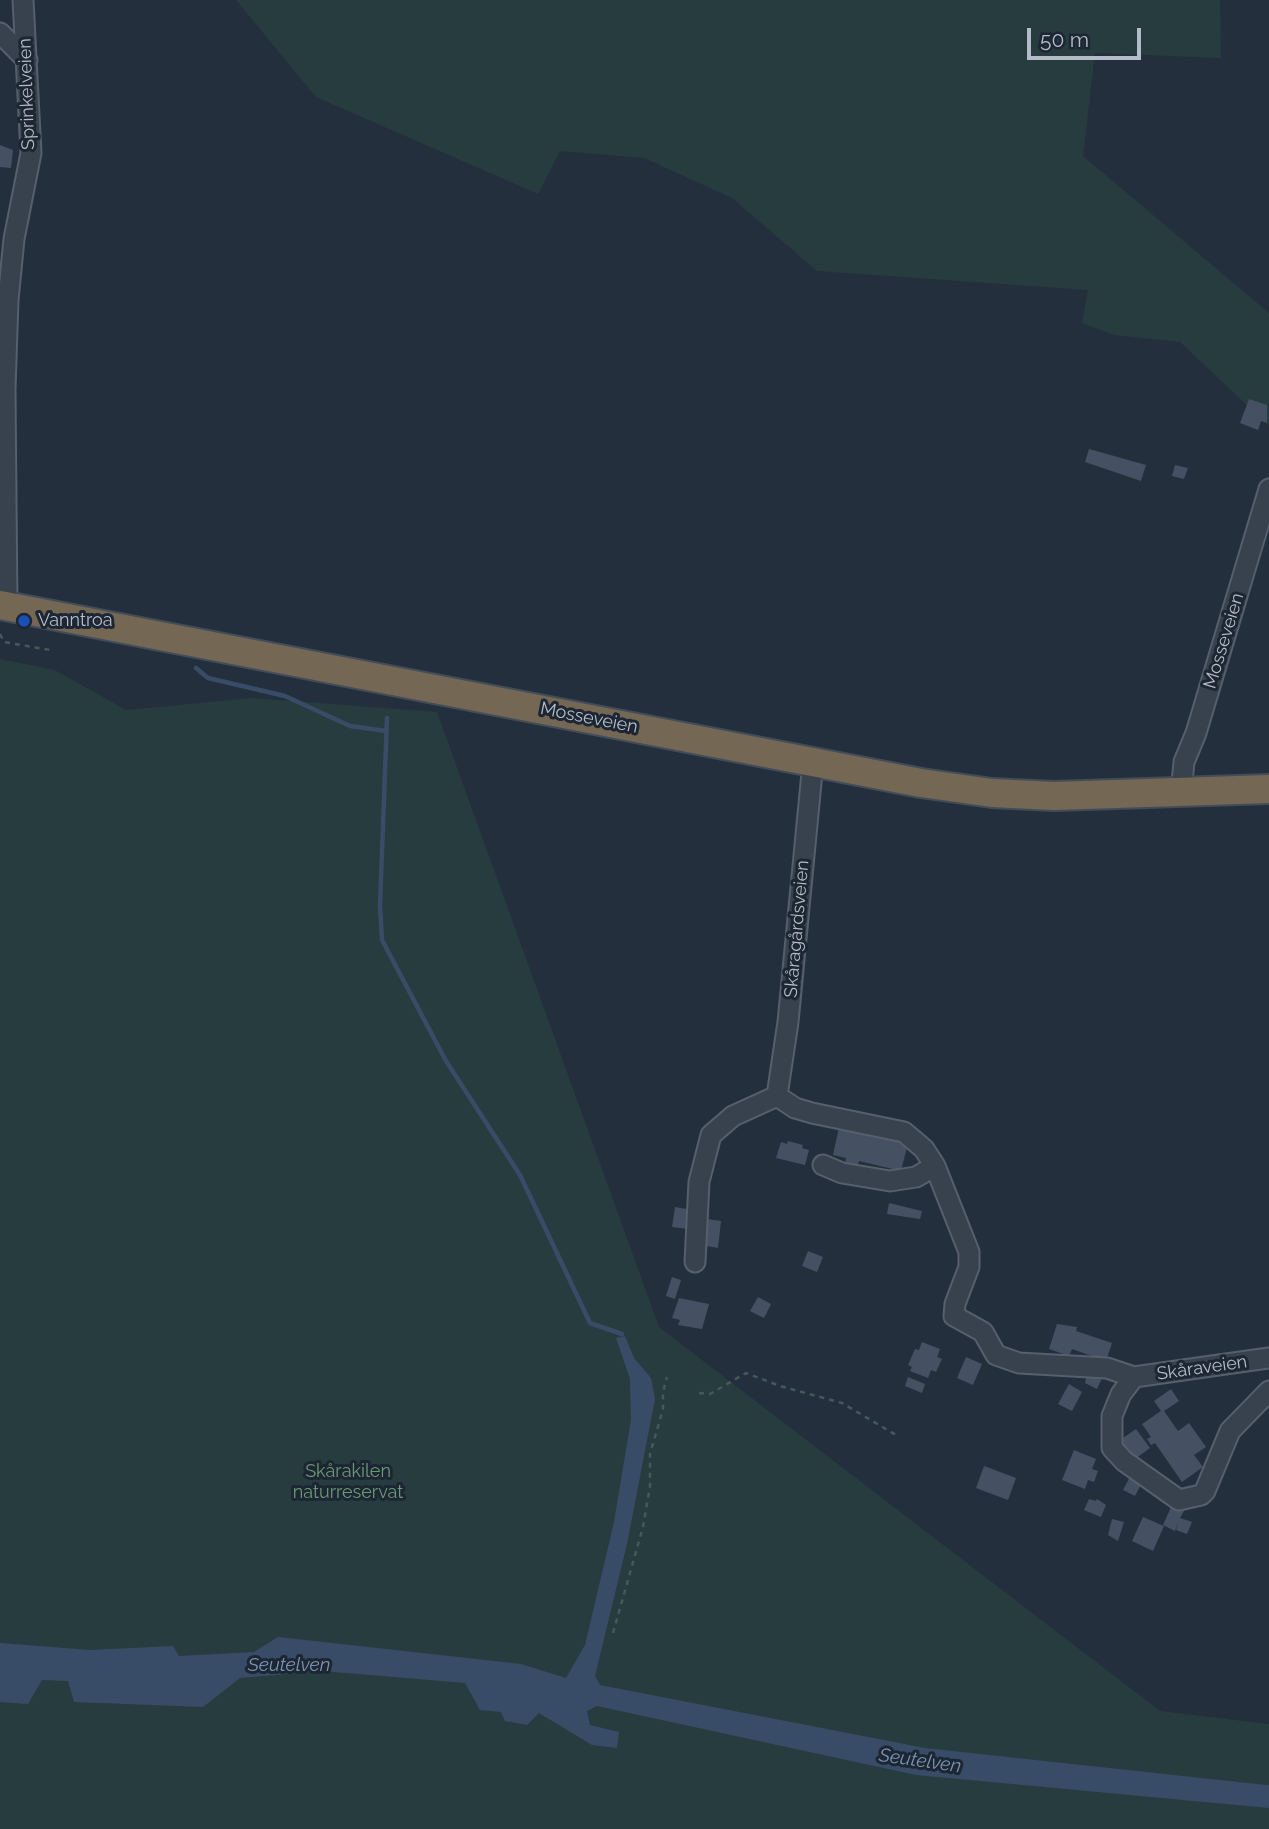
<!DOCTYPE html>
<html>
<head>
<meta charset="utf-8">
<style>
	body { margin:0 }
	#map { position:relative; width:1269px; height:1829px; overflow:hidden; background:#242f3e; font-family:Raleway,sans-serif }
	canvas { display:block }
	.scale { position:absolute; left:1027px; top:28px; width:114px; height:32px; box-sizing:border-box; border:4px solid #b4bcc9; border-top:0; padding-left:9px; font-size:21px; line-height:24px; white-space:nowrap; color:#b4bcc9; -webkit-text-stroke:5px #1d2633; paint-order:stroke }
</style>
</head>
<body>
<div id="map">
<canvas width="1269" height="1829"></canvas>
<div class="scale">50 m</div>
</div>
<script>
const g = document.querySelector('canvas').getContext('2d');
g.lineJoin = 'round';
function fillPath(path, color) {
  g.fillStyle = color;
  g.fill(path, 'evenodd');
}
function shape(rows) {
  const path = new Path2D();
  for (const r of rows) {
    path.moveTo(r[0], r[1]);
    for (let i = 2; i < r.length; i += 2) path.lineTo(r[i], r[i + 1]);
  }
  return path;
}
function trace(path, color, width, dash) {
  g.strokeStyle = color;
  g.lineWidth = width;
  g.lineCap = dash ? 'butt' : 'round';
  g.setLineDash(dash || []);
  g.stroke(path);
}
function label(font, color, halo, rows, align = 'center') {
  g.font = font + ' Raleway,sans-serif';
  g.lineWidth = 6;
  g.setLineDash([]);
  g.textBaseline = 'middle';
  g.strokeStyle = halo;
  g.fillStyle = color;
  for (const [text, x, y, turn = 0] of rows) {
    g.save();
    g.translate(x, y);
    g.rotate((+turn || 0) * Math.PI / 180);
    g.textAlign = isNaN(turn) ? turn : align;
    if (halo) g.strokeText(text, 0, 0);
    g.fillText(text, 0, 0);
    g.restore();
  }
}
fillPath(shape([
	[236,0,1220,0,1221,58,1095,53,1083,156,1269,313,1269,426,1180,342,1114,335,1082,323,1088,290,817,271,732,198,644,158,560,151,538,194,316,97],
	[0,659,55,670,126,710,252,698,437,712,659,1327,1160,1711,1269,1724,1269,1829,0,1829]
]), '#263c3f');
fillPath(shape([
	[625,1336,634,1358,651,1378,655,1399,627,1544,595,1676,600,1685,925,1748,1266,1785,1269,1785,1269,1808,916,1775,597,1706,587,1711,590,1725,619,1732,617,1748,592,1745,539,1713,527,1725,505,1721,501,1712,480,1710,465,1683,323,1671,240,1678,203,1707,74,1702,68,1681,42,1680,28,1704,0,1702,0,1643,90,1650,173,1646,179,1656,254,1652,278,1637,521,1664,566,1678,585,1645,614,1522,631,1420,630,1379,616,1338]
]), '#394c67');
trace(shape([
	[196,668,208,678,285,696,350,726,386,731],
	[387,718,380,905,382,940,446,1061,520,1175,590,1323,622,1334]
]), '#394c67', 4.5);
fillPath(shape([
	[0,145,13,150,11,168,0,167],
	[1249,399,1267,405,1267,423,1261,421,1258,430,1240,423],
	[1089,449,1146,465,1141,481,1085,462],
	[1175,465,1188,468,1184,479,1172,476],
	[839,1127,908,1143,901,1171,859,1161,857,1167,845,1164,846,1158,833,1155],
	[788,1141,803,1145,802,1148,809,1150,805,1165,776,1158,781,1142,787,1144],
	[889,1203,922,1211,920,1219,887,1214],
	[675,1207,692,1210,689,1229,672,1227],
	[707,1219,721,1221,718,1248,701,1245],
	[808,1251,823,1257,817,1272,802,1266],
	[672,1277,681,1280,675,1299,666,1296],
	[758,1297,771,1304,764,1318,750,1311],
	[679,1298,709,1304,702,1329,678,1325,680,1320,672,1318],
	[1057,1324,1077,1327,1076,1331,1112,1343,1106,1361,1072,1349,1069,1356,1049,1349],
	[922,1342,940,1349,937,1357,942,1359,936,1372,931,1370,928,1378,910,1371,912,1367,908,1365,915,1349,919,1350],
	[966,1357,982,1364,973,1385,957,1378],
	[1091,1373,1102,1378,1097,1389,1085,1383,1087,1374],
	[908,1377,925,1384,922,1393,905,1386],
	[1069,1384,1082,1392,1072,1411,1058,1404],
	[1171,1389,1179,1401,1164,1411,1178,1431,1189,1423,1206,1447,1194,1455,1203,1467,1182,1482,1155,1443,1151,1445,1147,1439,1151,1437,1142,1424,1161,1411,1154,1401],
	[1136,1429,1150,1448,1135,1459,1120,1440],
	[1074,1450,1096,1459,1092,1469,1098,1471,1094,1482,1088,1480,1085,1489,1062,1480],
	[984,1466,1016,1478,1008,1500,976,1488],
	[1132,1473,1144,1479,1135,1496,1123,1490],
	[1089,1499,1096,1501,1097,1499,1106,1505,1101,1517,1084,1510],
	[1172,1505,1184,1511,1180,1518,1192,1522,1187,1534,1176,1530,1179,1520,1175,1531,1163,1525],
	[1143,1517,1164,1526,1153,1551,1132,1541],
	[1112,1519,1124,1522,1118,1541,1108,1535]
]), '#455162');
const minor = shape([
	[0,33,27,60],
	[7,607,5,389,8,300,14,239,31,153,23,0],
	[813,762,788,1022,777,1096,795,1108,812,1113,904,1132,924,1149,935,1166,969,1252,969,1267,955,1304,954,1316,983,1332,996,1355,1019,1363,1107,1368,1134,1377,1269,1358],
	[1181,793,1184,762,1196,733,1269,489],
	[823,1165,842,1173,890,1181,916,1177,935,1166],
	[695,1262,699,1182,711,1135,733,1116,777,1096],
	[1134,1377,1121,1394,1112,1416,1112,1448,1124,1461,1179,1500,1201,1495,1205,1491,1230,1431,1269,1391]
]);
const highway = shape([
	[0,605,921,783,992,793,1054,796,1269,789]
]);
trace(minor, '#565f6c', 23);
trace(highway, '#434c59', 32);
trace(shape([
	[0,634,4,642,50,650],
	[699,1393,710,1394,746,1373,780,1386,842,1403,896,1435],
	[613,1633,643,1527,650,1486,650,1454,663,1409,663,1392,667,1377]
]), '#44595c', 2.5, [5, 5]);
trace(minor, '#38414e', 19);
trace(highway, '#746855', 28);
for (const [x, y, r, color] of [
	[24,621,7,"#1a4fb4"]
]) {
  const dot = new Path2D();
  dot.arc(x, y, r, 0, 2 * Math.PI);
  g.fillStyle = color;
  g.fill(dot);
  trace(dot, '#1d2633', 2.5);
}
label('18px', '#b4bcc9', '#1d2633', [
	["Sprinkelveien",27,94,-92],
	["Mosseveien",1224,641,-73],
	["Mosseveien",589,718,11],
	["Skåragårdsveien",797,929,-85],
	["Skåraveien",1202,1368,-8]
]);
label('18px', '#b4bcc9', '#1d2633', [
	["Vanntroa",38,621]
], 'left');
label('18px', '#6b9a76', '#1d2633', [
	["Skårakilen",348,1472],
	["naturreservat",348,1493]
]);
label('italic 19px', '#7c92b1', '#1d2633', [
	["Seutelven",289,1665],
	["Seutelven",920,1761,8]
]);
</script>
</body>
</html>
